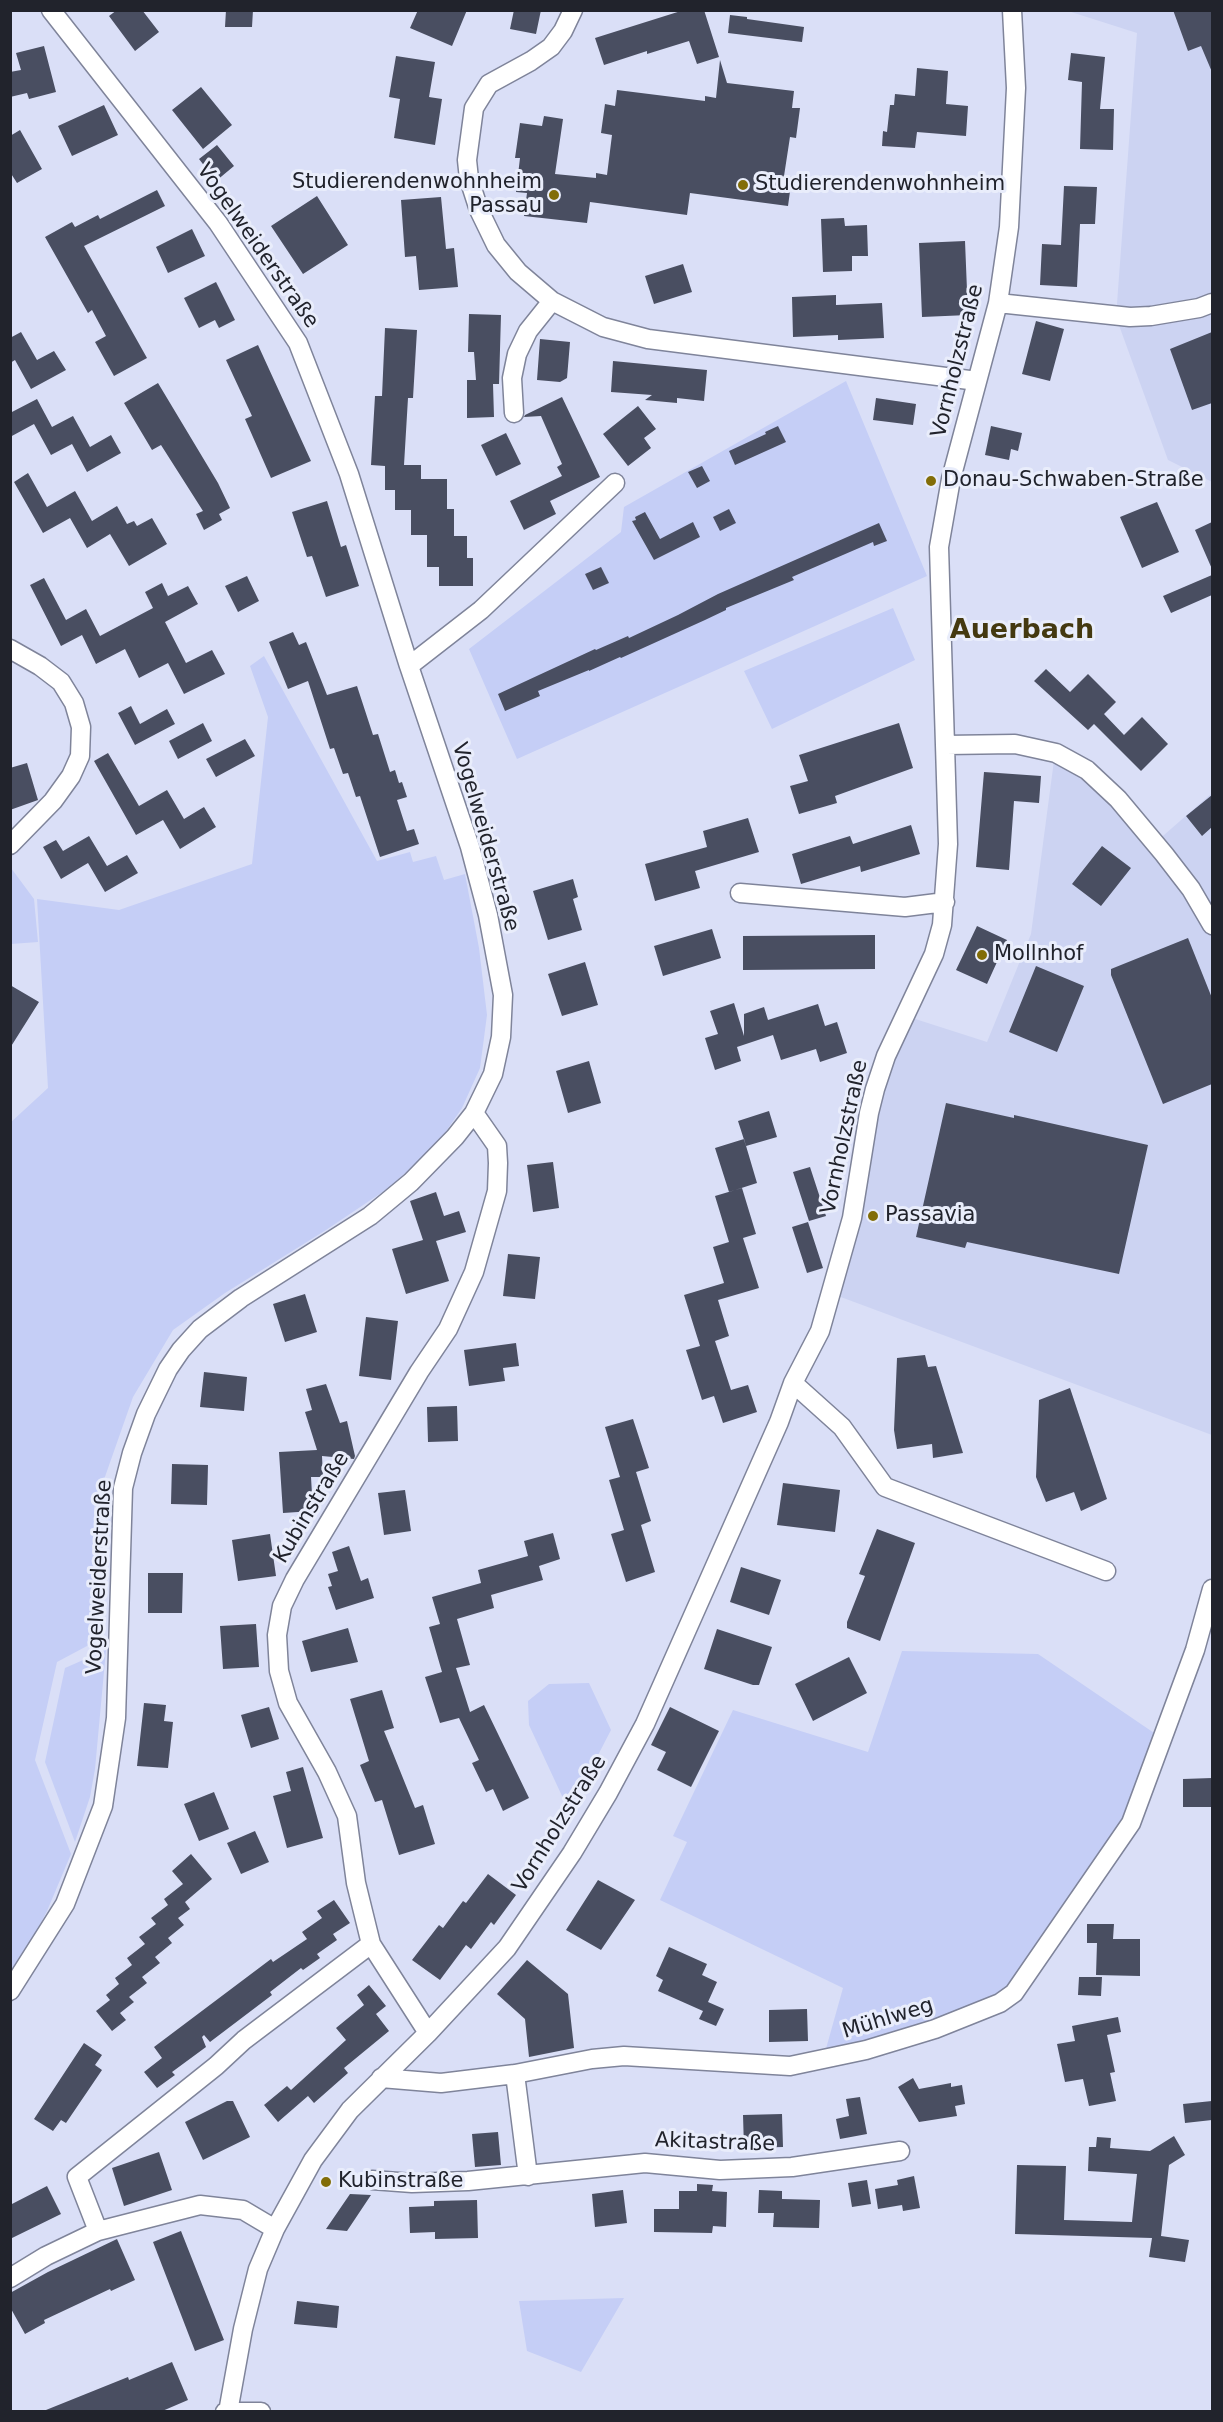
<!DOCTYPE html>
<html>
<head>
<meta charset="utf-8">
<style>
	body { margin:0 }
	#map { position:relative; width:1223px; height:2422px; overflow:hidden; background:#dadff7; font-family:"DejaVu Sans",sans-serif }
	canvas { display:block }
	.frame { position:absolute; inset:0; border:12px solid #21232c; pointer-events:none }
</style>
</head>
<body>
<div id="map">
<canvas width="1223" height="2422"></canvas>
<div class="frame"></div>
</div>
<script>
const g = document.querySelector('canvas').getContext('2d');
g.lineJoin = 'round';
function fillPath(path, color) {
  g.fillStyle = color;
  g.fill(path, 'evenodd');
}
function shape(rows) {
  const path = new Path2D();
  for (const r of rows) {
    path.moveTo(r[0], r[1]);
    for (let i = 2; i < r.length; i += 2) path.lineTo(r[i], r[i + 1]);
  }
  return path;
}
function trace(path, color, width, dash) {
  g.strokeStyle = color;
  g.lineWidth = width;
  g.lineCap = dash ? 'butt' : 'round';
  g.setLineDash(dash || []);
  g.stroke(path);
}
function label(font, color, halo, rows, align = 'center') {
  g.font = font + ' "DejaVu Sans",sans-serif';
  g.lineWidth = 6;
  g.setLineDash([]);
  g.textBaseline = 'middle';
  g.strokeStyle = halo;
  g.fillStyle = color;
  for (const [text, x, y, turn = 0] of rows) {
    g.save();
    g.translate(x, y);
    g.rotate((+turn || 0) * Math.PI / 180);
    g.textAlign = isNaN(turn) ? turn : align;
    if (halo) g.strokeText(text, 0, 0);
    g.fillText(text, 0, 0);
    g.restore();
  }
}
fillPath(shape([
	[1068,11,1212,11,1212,482,1168,460,1116,317,1137,33],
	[1055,753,1156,842,1212,793,1212,1435,830,1293,881,1066,906,1016,987,1042,1031,934]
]), '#ccd3f2');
fillPath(shape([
	[846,381,927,576,517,759,469,649,621,532,624,507],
	[893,608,915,660,772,729,744,671],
	[264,656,377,861,410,852,413,862,436,856,444,880,465,874,479,948,487,1015,480,1068,462,1108,436,1146,387,1189,326,1230,225,1293,173,1330,133,1397,94,1508,102,1638,57,1662,35,1760,71,1854,47,1911,11,1981,10,1123,48,1088,37,899,119,910,252,864,268,717,250,666],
	[11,868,34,899,38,942,11,944],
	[106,1650,95,1769,90,1797,75,1842,45,1762,65,1668],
	[902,1651,1038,1654,1160,1737,1132,1819,1013,1994,822,2063,843,1988,660,1900,687,1842,673,1836,733,1710,868,1752],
	[589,1683,611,1730,569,1811,529,1725,528,1701,549,1684],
	[624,2298,581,2372,527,2351,519,2301]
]), '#c5cef6');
fillPath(shape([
	[117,10,142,10,159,32,135,51,109,16],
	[226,10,253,10,252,27,225,27],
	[418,10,467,10,452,46,410,28],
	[514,10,541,10,536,34,510,29],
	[684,10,704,10,719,57,697,64,689,41,647,54,647,51,604,65,595,38],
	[1173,10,1212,10,1212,72,1201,46,1188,51],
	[730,15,747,17,747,19,804,27,802,42,728,33],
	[44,46,56,92,29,99,27,93,10,97,10,72,21,70,16,53],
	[1071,53,1105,57,1100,109,1114,109,1113,150,1080,149,1082,82,1068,80],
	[396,56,435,62,429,97,442,99,435,145,394,138,400,99,389,97],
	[720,60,727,83,794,91,792,108,800,108,796,138,790,137,784,176,792,177,788,206,690,193,687,215,590,202,587,223,524,216,527,193,516,192,520,158,515,158,520,123,542,126,544,116,563,119,555,174,596,178,596,173,607,175,612,135,601,133,605,104,615,106,617,90,705,101,705,96,716,98],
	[917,68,948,71,946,104,968,106,966,136,917,132,915,148,882,146,883,131,887,132,890,105,894,105,895,94,915,96],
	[201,87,232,125,203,149,172,110],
	[104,105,118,135,72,156,58,126],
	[20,130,42,169,17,183,10,172,10,136],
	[217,145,234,166,216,181,199,159],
	[1064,186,1097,187,1095,224,1080,224,1077,287,1040,285,1042,244,1061,245],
	[157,190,165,206,84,246,147,358,114,376,95,342,106,336,92,310,88,313,45,237,72,222,75,227,98,215,100,219],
	[317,196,348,245,303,274,271,226],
	[441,197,446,249,454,248,458,287,419,290,416,256,405,257,401,200],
	[844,218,845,226,867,225,868,256,852,256,852,271,823,272,821,219],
	[192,229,205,256,168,273,156,247],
	[965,241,968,315,922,317,919,243],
	[683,264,692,292,654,304,645,276],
	[216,282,235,320,219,328,215,320,199,328,184,298],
	[836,295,836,305,882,303,884,338,838,340,838,335,793,337,792,297],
	[469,314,501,315,499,384,493,384,494,417,467,418,467,380,476,380,474,352,468,352],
	[1036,321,1064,329,1050,381,1022,374],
	[385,328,417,330,413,398,408,398,404,465,421,465,421,479,447,479,447,509,454,509,454,536,467,536,467,558,473,558,473,586,439,586,439,567,427,567,427,535,411,535,411,510,395,510,395,490,385,490,385,466,371,465,375,396,382,396],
	[21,332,37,360,54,351,66,370,31,389,15,360,10,363,10,338],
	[1212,332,1212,403,1192,410,1170,349],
	[540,339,570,342,567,378,560,382,537,380],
	[258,345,311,461,271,478,245,419,252,416,226,360],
	[613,361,707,370,704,401,677,398,677,403,645,400,652,395,611,392],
	[158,383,218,483,230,508,219,514,222,520,204,530,196,514,203,511,161,445,152,450,124,403],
	[562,397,600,477,550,501,556,514,524,530,510,501,562,476,557,467,562,464,541,416,524,417,525,415],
	[876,398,916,404,913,425,873,420],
	[37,399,52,427,73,416,90,447,111,435,121,453,87,472,72,444,51,455,34,424,10,437,10,413],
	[638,406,656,429,644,438,651,448,628,466,603,434],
	[778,426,786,442,735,465,729,451,766,434,765,432],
	[991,426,1022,433,1018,451,1011,449,1009,460,985,455],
	[506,433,521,464,496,476,481,445],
	[702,466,710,481,697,488,688,472],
	[28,473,47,507,75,491,92,521,117,506,127,524,134,521,137,526,152,518,167,544,129,566,110,534,87,548,70,518,43,533,14,482],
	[327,501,341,547,346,545,359,586,326,597,312,556,307,557,292,512],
	[1157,502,1179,552,1142,568,1120,517],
	[729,509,736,523,720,531,713,517],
	[645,512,660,539,693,522,700,537,654,560,632,521,636,520,635,517],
	[1212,522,1212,569,1195,530],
	[879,523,887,541,874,546,873,542,792,577,794,580,726,608,726,610,705,620,621,658,620,657,589,671,589,670,538,691,540,696,505,711,498,694,595,649,596,650,628,636,629,638,678,615,718,594],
	[601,567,609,583,593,590,585,574],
	[1212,575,1212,595,1171,613,1163,596],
	[247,576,259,601,238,612,225,586],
	[44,578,66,620,86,609,100,636,153,608,145,592,162,583,168,596,188,586,198,604,165,622,186,663,212,650,225,674,184,694,168,663,139,678,125,649,96,664,82,635,61,646,30,585],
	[293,632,299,645,306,642,327,695,357,686,373,735,378,734,390,772,395,770,399,783,402,782,407,797,397,800,407,831,414,829,419,844,380,857,360,796,356,797,348,773,343,774,334,748,330,749,308,681,288,689,269,642],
	[1046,669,1070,692,1088,674,1116,702,1104,714,1124,735,1142,717,1168,744,1141,771,1094,724,1088,730,1034,681],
	[131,706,140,724,167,709,175,724,135,745,118,713],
	[203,723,212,741,178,759,169,741],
	[899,723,913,768,835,796,837,803,799,814,790,786,808,781,799,755],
	[245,739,255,756,216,777,206,759],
	[108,753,139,806,167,790,184,819,204,807,216,827,180,849,163,820,136,835,94,761],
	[27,763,38,800,10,810,10,768],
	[984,772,1041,776,1039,803,1014,801,1009,870,976,867],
	[1212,795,1212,827,1202,836,1186,816],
	[748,818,759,852,695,871,700,888,655,901,645,864,707,847,703,831],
	[911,825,920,854,861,872,860,866,801,884,792,854,850,836,853,844],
	[89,836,107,866,127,855,138,873,105,892,88,863,61,879,43,847,56,840,63,851],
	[1102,846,1131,868,1101,906,1072,884],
	[573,879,578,897,573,899,582,930,548,940,533,891],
	[977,926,1007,940,987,984,956,970],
	[712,929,721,958,663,976,654,946],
	[875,935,875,969,743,970,743,936],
	[1188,938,1212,998,1212,1084,1163,1104,1111,975,1111,969],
	[585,962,598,1005,562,1016,548,974],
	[1036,966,1084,986,1057,1052,1009,1032],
	[10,985,39,1002,10,1048],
	[734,1003,744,1036,744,1014,764,1007,768,1020,818,1004,825,1026,837,1022,847,1053,820,1062,816,1049,781,1060,773,1035,737,1047,741,1061,715,1070,705,1038,718,1034,710,1011],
	[589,1061,601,1103,568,1113,556,1071],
	[946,1103,1014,1118,1014,1115,1148,1145,1119,1274,967,1242,965,1248,916,1237],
	[769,1111,777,1137,746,1146,738,1121],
	[744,1139,757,1183,729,1192,715,1148],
	[553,1162,559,1208,533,1212,527,1165],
	[810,1167,826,1216,809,1221,793,1172],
	[742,1188,756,1234,743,1238,759,1288,718,1300,729,1336,715,1341,731,1390,748,1385,757,1412,723,1423,714,1396,702,1400,686,1350,700,1346,684,1295,724,1283,713,1247,729,1242,715,1196],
	[436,1192,444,1216,459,1211,466,1232,436,1241,449,1281,406,1294,392,1249,423,1240,410,1201],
	[808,1222,823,1268,807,1273,792,1227],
	[508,1254,540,1257,535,1299,503,1296],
	[305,1294,317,1332,285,1342,273,1304],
	[366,1317,398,1321,391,1380,359,1376],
	[516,1343,519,1366,503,1368,505,1381,469,1386,464,1350],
	[925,1355,928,1367,936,1366,963,1453,933,1458,932,1444,897,1449,894,1430,897,1358],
	[204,1372,247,1377,244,1411,200,1407],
	[326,1384,340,1423,347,1421,355,1456,354,1459,322,1456,323,1477,311,1477,313,1511,283,1513,279,1452,317,1450,305,1412,312,1410,306,1389],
	[1070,1388,1107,1499,1081,1511,1074,1492,1046,1502,1036,1477,1039,1400],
	[457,1406,458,1441,428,1442,427,1407],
	[633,1419,649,1468,636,1472,651,1521,641,1525,655,1572,626,1582,611,1534,624,1530,609,1480,620,1477,605,1427],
	[172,1464,208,1465,207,1505,171,1504],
	[783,1483,840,1490,835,1532,777,1525],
	[405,1490,411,1531,384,1535,378,1493],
	[877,1529,915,1543,880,1641,847,1628,847,1622,865,1576,859,1574],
	[553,1533,560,1559,539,1566,543,1580,491,1595,494,1608,457,1619,470,1665,456,1668,470,1712,484,1705,529,1798,503,1811,493,1789,486,1792,472,1763,479,1760,459,1718,440,1723,425,1677,442,1672,429,1627,440,1624,432,1597,481,1583,478,1570,528,1556,524,1541],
	[270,1534,276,1576,238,1581,232,1540],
	[349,1546,361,1581,368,1578,374,1598,336,1610,328,1587,332,1586,328,1574,338,1571,332,1552],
	[741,1567,781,1580,769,1615,730,1602],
	[148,1573,183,1573,182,1613,148,1613],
	[256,1624,259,1667,223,1669,220,1626],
	[348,1628,358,1662,311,1672,302,1641],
	[717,1629,772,1647,759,1685,753,1685,704,1669],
	[849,1657,867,1693,813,1721,795,1684],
	[382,1690,394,1728,384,1731,415,1808,423,1805,435,1844,399,1855,382,1800,375,1802,360,1765,369,1761,350,1699],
	[144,1703,166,1705,164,1721,173,1722,168,1768,137,1766],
	[269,1707,279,1739,251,1748,241,1715],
	[670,1707,719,1731,691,1787,657,1770,666,1752,651,1745],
	[303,1767,323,1838,287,1848,273,1796,291,1791,286,1772],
	[1212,1778,1212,1807,1183,1807,1183,1779],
	[214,1792,229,1829,199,1841,184,1804],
	[255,1831,269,1862,241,1874,227,1843],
	[191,1854,212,1879,185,1902,190,1909,178,1918,184,1925,168,1938,172,1943,155,1957,160,1963,142,1977,147,1983,129,1997,134,2002,120,2013,126,2020,112,2031,96,2011,110,2000,106,1995,119,1984,115,1978,132,1965,127,1958,145,1944,139,1937,156,1924,151,1918,168,1905,164,1899,183,1884,172,1871],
	[488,1874,516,1895,494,1925,491,1922,471,1949,466,1945,440,1980,412,1960,439,1925,443,1928,463,1901,466,1903],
	[598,1880,635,1900,601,1950,566,1930],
	[334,1900,350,1923,333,1934,337,1940,317,1954,320,1958,303,1970,301,1968,270,1992,272,1995,210,2042,204,2035,202,2037,206,2047,172,2072,175,2075,157,2088,144,2072,162,2058,154,2047,271,1959,273,1962,307,1939,302,1932,322,1918,317,1911],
	[1087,1924,1114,1924,1113,1939,1140,1939,1140,1976,1096,1975,1097,1943,1087,1943],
	[669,1947,707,1964,702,1975,717,1982,708,2002,724,2009,716,2026,699,2019,703,2011,658,1991,663,1980,656,1976],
	[527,1960,568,1994,574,2048,529,2057,525,2019,497,1994],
	[1079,1977,1102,1977,1101,1996,1078,1995],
	[369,1985,386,2006,376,2014,389,2031,344,2068,348,2073,314,2103,308,2096,278,2122,264,2105,287,2086,291,2090,346,2040,336,2028,364,2005,357,1995],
	[807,2009,808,2041,769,2042,769,2010],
	[1118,2017,1121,2032,1107,2035,1115,2072,1110,2073,1116,2101,1089,2106,1083,2079,1065,2082,1057,2044,1075,2041,1072,2026],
	[84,2043,102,2055,95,2065,102,2070,66,2123,61,2120,53,2131,34,2119],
	[913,2078,919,2089,951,2083,951,2087,962,2085,965,2104,955,2106,957,2116,919,2122,898,2087],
	[860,2097,867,2134,840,2139,836,2119,849,2116,846,2099],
	[227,2101,233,2101,250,2137,203,2160,185,2122],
	[1212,2101,1212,2120,1185,2123,1183,2104],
	[782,2114,783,2147,744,2148,743,2115],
	[498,2132,501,2165,475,2167,472,2134],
	[1174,2136,1185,2155,1169,2165,1161,2236,1189,2240,1185,2262,1149,2257,1152,2238,1015,2234,1017,2165,1066,2166,1064,2220,1132,2222,1137,2174,1088,2171,1089,2147,1096,2147,1097,2137,1111,2138,1110,2148,1150,2151],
	[159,2152,172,2190,124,2206,112,2168],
	[914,2176,920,2208,903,2211,902,2205,878,2209,875,2189,898,2185,897,2180],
	[867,2180,871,2204,852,2207,848,2183],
	[697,2184,713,2185,712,2191,727,2192,726,2227,713,2226,712,2233,654,2232,654,2209,679,2209,679,2191,697,2191],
	[47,2186,61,2214,10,2239,10,2205],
	[623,2190,627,2223,595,2227,592,2194],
	[759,2190,782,2191,782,2199,820,2200,819,2228,773,2227,774,2213,758,2213],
	[350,2194,371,2195,347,2231,326,2229],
	[477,2200,478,2238,435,2239,435,2232,410,2233,409,2207,434,2206,434,2201],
	[181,2231,224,2340,195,2351,153,2242],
	[117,2239,135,2280,111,2291,110,2289,44,2320,45,2323,25,2334,10,2307,10,2293,48,2272],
	[297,2301,339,2306,337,2328,294,2324],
	[172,2362,188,2400,160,2412,41,2412,128,2377,129,2380]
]), '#494e61');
const street = shape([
	[573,10,563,31,551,47,531,61,489,84,474,108,467,160,469,179,479,210,496,245,518,272,552,301,603,327,648,339,977,381],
	[998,303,1130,317,1151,316,1199,308,1212,303],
	[514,413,512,378,517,354,528,331,552,301],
	[10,649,40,666,61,682,74,703,81,727,80,756,71,776,53,801,10,845],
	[409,666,481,610,615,483],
	[946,745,1015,744,1056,753,1087,770,1118,799,1164,854,1191,889,1212,925],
	[740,893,905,907,945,902],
	[793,1383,842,1427,885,1487,1106,1571],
	[371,1944,428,2033],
	[10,1991,65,1904,103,1806,116,1718,123,1488,132,1453,146,1414,168,1369,181,1350,200,1329,241,1298,370,1216,411,1182,455,1137,474,1113,493,1074,501,1037,503,995,488,915,470,847,409,666,349,474,298,343,218,223,51,10],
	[515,2074,528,2176],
	[381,2078,441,2083,515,2074,592,2059,624,2056,790,2066,866,2050,935,2029,1000,2003,1014,1993,1131,1823,1195,1650,1212,1589],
	[372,2180,412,2183,468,2181,645,2163,720,2170,792,2167,900,2151],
	[98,2231,77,2177,216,2066,244,2040,371,1944,356,1883,347,1816,327,1772,288,1703,279,1671,277,1635,282,1606,295,1579,419,1372,448,1329,474,1272,497,1191,498,1163,497,1146,474,1113],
	[10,2278,46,2256,98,2231,200,2205,243,2210,275,2229],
	[225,2412,261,2412],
	[228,2412,243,2329,258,2269,275,2229,313,2160,350,2110,428,2033,507,1948,572,1853,608,1793,645,1724,779,1422,793,1383,820,1331,852,1218,869,1113,875,1089,886,1056,934,954,942,925,948,844,939,547,951,479,998,303,1009,227,1016,88,1012,10]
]);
trace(street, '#7f849a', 21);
trace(street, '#fff', 18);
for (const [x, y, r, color] of [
	[743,185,6,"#826d08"],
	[554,195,6,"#826d08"],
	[931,481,6,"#826d08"],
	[982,955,6,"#826d08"],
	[873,1216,6,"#826d08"],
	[326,2182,6,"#826d08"]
]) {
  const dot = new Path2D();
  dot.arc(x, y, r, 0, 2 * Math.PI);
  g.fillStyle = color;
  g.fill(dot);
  trace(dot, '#e9edfb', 2);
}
label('21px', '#21232c', '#e9edfb', [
	["Studierendenwohnheim",542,183,"right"],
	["Passau",542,207,"right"],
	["Studierendenwohnheim",755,185],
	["Donau-Schwaben-Straße",943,481],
	["Mollnhof",994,955],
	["Passavia",885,1216],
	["Kubinstraße",338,2182]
], 'left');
label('21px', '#21232c', '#e9edfb', [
	["Vogelweiderstraße",257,246,55],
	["Vornholzstraße",958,361,-76],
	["Vogelweiderstraße",485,837,74],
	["Vornholzstraße",845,1137,-78],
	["Kubinstraße",312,1508,-59],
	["Vogelweiderstraße",100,1577,-87],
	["Vornholzstraße",560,1824,-58],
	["Mühlweg",888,2019,-17],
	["Akitastraße",715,2143,2]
]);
label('bold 27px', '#443910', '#e9edfb', [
	["Auerbach",1022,631]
]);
</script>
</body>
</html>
